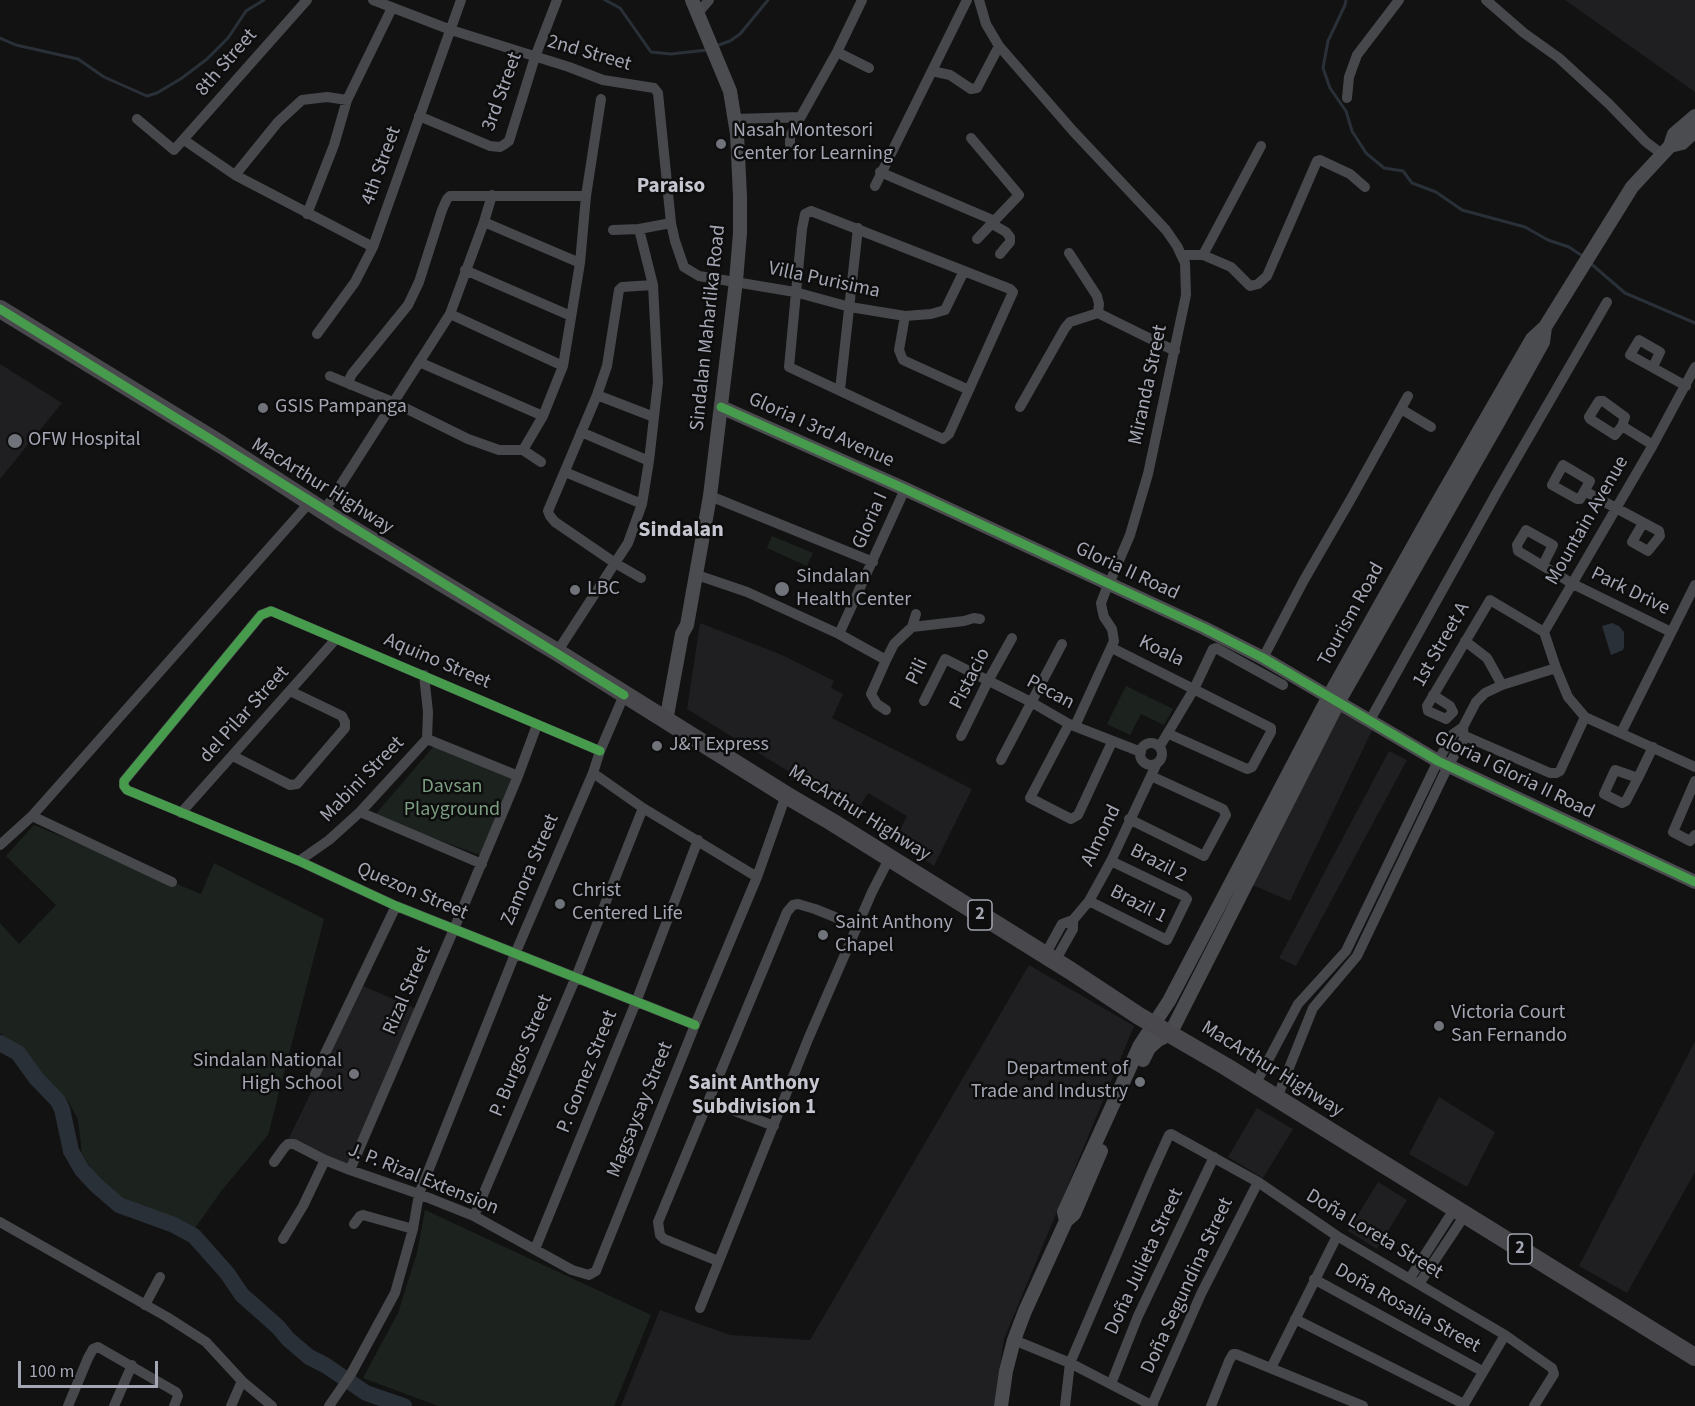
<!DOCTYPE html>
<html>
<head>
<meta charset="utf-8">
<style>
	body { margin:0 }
	#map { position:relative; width:1695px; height:1406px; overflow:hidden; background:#121213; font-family:"Source Sans 3",sans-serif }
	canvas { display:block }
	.scale { position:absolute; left:18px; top:1361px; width:140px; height:27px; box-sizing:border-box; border:3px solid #a4a7b3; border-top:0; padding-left:8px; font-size:18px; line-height:21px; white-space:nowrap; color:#a4a7b3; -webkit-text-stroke:4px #0d0d0e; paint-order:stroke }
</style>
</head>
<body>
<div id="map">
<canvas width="1695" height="1406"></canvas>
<div class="scale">100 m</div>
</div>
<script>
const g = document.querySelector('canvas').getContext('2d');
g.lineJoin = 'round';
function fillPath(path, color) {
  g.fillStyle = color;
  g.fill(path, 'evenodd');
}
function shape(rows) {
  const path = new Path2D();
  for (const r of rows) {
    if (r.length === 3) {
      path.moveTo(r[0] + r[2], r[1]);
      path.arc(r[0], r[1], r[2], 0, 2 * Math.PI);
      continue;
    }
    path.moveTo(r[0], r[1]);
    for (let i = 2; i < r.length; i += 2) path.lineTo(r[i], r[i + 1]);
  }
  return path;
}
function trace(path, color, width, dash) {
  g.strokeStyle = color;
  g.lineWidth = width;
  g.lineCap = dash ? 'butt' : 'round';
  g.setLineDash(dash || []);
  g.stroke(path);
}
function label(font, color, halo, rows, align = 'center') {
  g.font = font + ' "Source Sans 3",sans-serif';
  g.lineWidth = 5;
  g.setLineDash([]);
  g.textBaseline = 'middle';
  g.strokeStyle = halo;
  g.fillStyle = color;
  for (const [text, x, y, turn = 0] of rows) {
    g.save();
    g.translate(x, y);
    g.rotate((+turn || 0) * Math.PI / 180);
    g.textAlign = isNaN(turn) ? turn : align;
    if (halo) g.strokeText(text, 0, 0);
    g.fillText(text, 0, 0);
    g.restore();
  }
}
fillPath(shape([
	[1565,0,1695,0,1695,92],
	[0,364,62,403,0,479],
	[700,623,782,655,834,681,831,688,843,694,832,718,972,789,934,866,895,839,907,816,868,793,856,813,687,709],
	[1332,700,1376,722,1290,901,1241,880],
	[1389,751,1407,760,1296,966,1279,958],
	[1029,965,1134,1026,1004,1339,994,1406,621,1406,660,1310,730,1335,810,1340],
	[363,986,417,1009,349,1165,288,1140],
	[1695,1041,1695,1172,1627,1293,1579,1266],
	[1439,1097,1495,1132,1467,1187,1409,1154],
	[1257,1108,1293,1129,1263,1178,1228,1157],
	[1378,1182,1407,1200,1377,1249,1348,1231]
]), '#1f1f21');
fillPath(shape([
	[772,536,813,553,807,566,767,548],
	[1126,686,1173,709,1164,725,1141,714,1130,735,1107,724],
	[434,746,517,779,485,857,374,816],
	[34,825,201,894,214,863,324,919,268,1135,222,1190,193,1231,120,1199,96,1176,82,1154,78,1119,69,1103,31,1061,0,1033,0,923,19,944,56,905,6,856],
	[425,1210,651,1315,614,1406,438,1406,363,1378,398,1313,417,1253]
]), '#1c231e');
fillPath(shape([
	[1612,623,1619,626,1624,632,1624,647,1623,650,1611,655,1602,626]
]), '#2a3037');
trace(shape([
	[605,0,620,8,651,52,671,54,707,50],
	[1346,0,1345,5,1328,41,1323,68,1330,88,1346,111,1352,131,1366,153,1384,168,1403,171,1412,183,1436,192,1462,210,1525,227,1548,240,1569,247,1584,257],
	[0,38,16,45,78,59,104,77,147,96,157,93,182,78,207,59,228,38,246,11,264,0],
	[716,46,730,41,740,34,768,0],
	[1589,262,1625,293,1695,323]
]), '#2a3037', 3);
trace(shape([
	[0,1043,18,1053,36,1078,58,1101,62,1109,71,1151,82,1170,96,1185,119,1205,174,1225,194,1236,227,1273,242,1295,278,1327,288,1339,309,1357,325,1365,366,1393,404,1406]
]), '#2a3037', 16);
trace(shape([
	[373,0,451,30,569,67,603,80,654,88,658,93,671,223,675,241,684,267,699,276,795,292,850,307,905,316,931,314,945,310,964,271],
	[979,0,986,24,999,46,1073,131,1166,230,1177,246,1185,263,1186,295,1148,474,1130,535,1109,584],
	[1486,0,1524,33,1559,58,1609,104,1646,142,1662,154],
	[698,13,709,0],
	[837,52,869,68],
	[932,71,950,75,971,89,977,88,999,46],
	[1347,98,1349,77,1357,55,1399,0],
	[419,116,490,146,500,147,505,144,509,141,535,57,557,0],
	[137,119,174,150,307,0],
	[735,119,800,117],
	[971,138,1019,195,977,239],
	[184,140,235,175,373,247],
	[790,145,790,136,837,52,862,0],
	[880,172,995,221],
	[235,175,278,122,302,100,327,97,347,100,392,8],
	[875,186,967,0],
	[811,211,1010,289,1013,292,949,434,943,439,789,367,802,229,805,214,811,211],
	[307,214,334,145,347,100],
	[484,222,580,263],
	[992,224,1006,232,1010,237,1010,242,1000,254],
	[613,230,639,229,671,223],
	[1183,255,1203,255,1261,146],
	[1203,255,1231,267,1250,286,1258,284,1267,276,1317,161,1320,160,1350,174,1365,187],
	[465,270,571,316],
	[1098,313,1175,351],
	[450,314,563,366],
	[905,316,899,350,903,360,969,390],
	[317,334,355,282,373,247,461,0],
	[419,362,543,416],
	[1653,367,1660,352,1639,340,1630,355,1686,386],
	[1695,367,1653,445,1544,632,1556,668,1568,697,1585,717,1695,767],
	[330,376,393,402,468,439,499,450,523,450,541,462],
	[351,385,349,380,352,374,408,305,419,282,442,210,447,199,450,196,586,196],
	[840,390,858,228],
	[597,395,654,417],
	[1599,401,1603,401,1625,417,1622,426,1615,435,1590,419,1589,417,1599,401],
	[1020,407,1065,328,1070,322,1098,313,1099,304,1097,296,1069,253],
	[1401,409,1431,427],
	[1622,426,1653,445],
	[581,432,649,461],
	[523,450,543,416,563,366,580,263,586,196,601,99],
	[1563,465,1590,481,1580,499,1577,499,1552,485,1563,465],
	[565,472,642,504],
	[1586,492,1659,531,1660,536,1648,551,1632,542,1643,523],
	[710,496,873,562],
	[324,511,450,314,484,222,492,195],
	[1543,565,1553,545,1526,530,1517,545,1518,551,1573,584,1671,632],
	[697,575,747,592,839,634,886,660,871,694,877,704,886,710],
	[641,578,615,563,555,522,550,516,548,511,597,395,607,366,619,290,622,287,653,285],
	[912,627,964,621,974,618,980,619],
	[839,634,905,489],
	[1465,641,1487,658,1502,685],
	[1112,648,1271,728,1271,732,1252,767,1247,769,1169,734],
	[557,652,628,543,642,504,649,461,658,382,653,285,639,229],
	[1263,658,1304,580,1352,497,1408,396],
	[886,660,894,644,912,627,916,614],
	[1433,695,1450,706,1453,712,1446,719,1428,711,1427,706,1490,600,1544,632],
	[924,701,945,659,1031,702,1069,724,1141,752],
	[1370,720,1497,492,1607,302],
	[1069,724,1030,798,1071,819,1078,815,1112,742],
	[1075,726,1114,641,1112,629,1104,617,1102,609,1101,603,1106,590],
	[1463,727,1476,702,1485,693,1502,685,1556,668],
	[1621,733,1695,585],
	[961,736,988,681,1012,638],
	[1465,736,1550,773,1556,773,1560,771,1585,717],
	[427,739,518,776],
	[1151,754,11],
	[1160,746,1194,689,1213,649,1216,648,1283,685],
	[600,751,271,611,261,615,124,781,124,786,127,790,299,861,396,906,695,1025],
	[233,756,290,785,297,784,345,728,345,722,342,716,290,691],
	[1001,760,1062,644],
	[593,773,643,808,757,877],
	[1638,778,1615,770,1604,794,1622,803,1626,801,1638,778,1653,747],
	[1695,781,1673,832,1690,841,1695,835],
	[360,812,482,864],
	[181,813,335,640],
	[32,816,172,882],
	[1129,819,1204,856,1226,815,1223,809,1151,776],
	[0,845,32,816,310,502],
	[299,861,329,840,360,812,427,739,428,712,424,675],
	[1089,901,1167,940,1187,899,1184,896,1111,861],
	[1045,955,1062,924,1073,920,1089,901,1111,861,1157,763],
	[1055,961,1073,929,1073,920],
	[310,1085,396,906],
	[1255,1085,1298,1004,1346,951,1438,761,1453,734,1463,727],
	[1277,1098,1313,1008,1357,956,1448,766,1464,739,1463,727],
	[709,1101,774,1126],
	[274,1162,284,1148,288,1144,294,1144,325,1160,350,1170,419,1194,474,1216,572,1270,589,1275,596,1271,695,1025,757,877,786,795],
	[350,1170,454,929,518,776,537,725],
	[474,1216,576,977,643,808],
	[0,1222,167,1317,206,1342,242,1381,272,1406],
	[354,1224,360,1216,363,1215,413,1229],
	[283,1239,303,1206,325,1160],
	[535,1249,636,1002,698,840],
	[718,1261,664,1239,660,1235,658,1222,787,912,793,905,798,904,815,909,857,926],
	[1410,1278,1455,1208],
	[1314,1279,1482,1371],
	[1419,1284,1465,1215],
	[145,1305,160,1277],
	[700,1308,809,1037,872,892,889,859],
	[1295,1319,1464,1404],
	[1014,1340,1070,1363,1153,1406],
	[1271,1368,1337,1236],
	[1111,1384,1138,1316,1214,1157],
	[1152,1405,1201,1294,1258,1182],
	[68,1406,88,1358,93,1349,98,1347,176,1392,178,1396,174,1406],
	[114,1406,132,1365],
	[231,1406,242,1381],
	[329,1406,351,1374,395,1293,413,1229,419,1194,515,954,593,773,600,751,624,695],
	[1065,1406,1070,1363,1150,1177,1169,1135,1171,1134,1258,1182,1337,1236,1505,1335,1552,1368,1554,1374,1534,1406],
	[1211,1406,1229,1361,1233,1354,1236,1354,1363,1406],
	[1463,1406,1505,1335]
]), '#47484b', 10);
trace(shape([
	[1670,146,1682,143,1695,131],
	[721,407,905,489,1204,628,1263,658,1438,761,1695,882],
	[666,721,682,634,687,625,710,496,736,281,740,233,740,196,737,134,730,91,692,0],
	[1143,1060,1149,1048,1158,1040,1170,1034,1339,701,1499,421,1543,342,1545,327],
	[1066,1221,1064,1212,1140,1045,1169,1001,1329,696,1434,509,1532,339,1545,327,1632,187,1670,146,1674,134,1695,116],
	[1001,1406,1006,1371,1014,1340,1025,1311,1066,1221,1074,1214,1101,1151]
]), '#4b4c4f', 14);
trace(shape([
	[0,309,222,445,339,521,557,652,786,795,832,822,1071,971,1139,1016,1225,1066,1695,1357]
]), '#49494d', 18);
trace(shape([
	[0,309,624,695],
	[721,407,905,489,1204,628,1263,658,1438,761,1695,882],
	[600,751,271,611,261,615,124,781,124,786,127,790,299,861,396,906,695,1025]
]), '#469c4c', 9);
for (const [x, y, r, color] of [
	[721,144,6,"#71737b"],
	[263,408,6,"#71737b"],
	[15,441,8,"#71737b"],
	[782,589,8,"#71737b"],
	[575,590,6,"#71737b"],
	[657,746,6,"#71737b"],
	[560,904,6,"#71737b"],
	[823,935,6,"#71737b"],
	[1439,1026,6,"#71737b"],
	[354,1074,6,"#71737b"],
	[1140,1082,6,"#71737b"]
]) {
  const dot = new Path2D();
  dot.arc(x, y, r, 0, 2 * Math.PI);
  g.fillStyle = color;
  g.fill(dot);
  trace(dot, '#0d0d0e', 2);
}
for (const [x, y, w] of [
	[980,915,24],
	[1520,1249,24]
]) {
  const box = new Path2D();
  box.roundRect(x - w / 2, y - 15, w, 30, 4.5);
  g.fillStyle = '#0d0d0e';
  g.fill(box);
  trace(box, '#a4a7b3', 1.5);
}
label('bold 18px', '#a4a7b3', null, [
	["2",980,915],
	["2",1520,1249]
]);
label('20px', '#a4a7b3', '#0d0d0e', [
	["2nd Street",589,54,16],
	["8th Street",227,63,-49],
	["3rd Street",503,92,-70],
	["4th Street",382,166,-70],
	["Villa Purisima",824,281,12],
	["Sindalan Maharlika Road",709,328,-84],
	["Miranda Street",1149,385,-78],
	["Gloria I 3rd Avenue",821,431,24],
	["MacArthur Highway",322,487,32],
	["Gloria I",871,521,-66],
	["Mountain Avenue",1588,521,-60],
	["Gloria II Road",1127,572,25],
	["Park Drive",1630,592,26],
	["Tourism Road",1352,615,-61],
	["1st Street A",1442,645,-60],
	["Koala",1161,652,26],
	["Aquino Street",437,662,23],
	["Pili",918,672,-64],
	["Pistacio",971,679,-63],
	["Pecan",1050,693,28],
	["del Pilar Street",245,715,-48],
	["Gloria I Gloria II Road",1514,776,26],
	["Mabini Street",363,780,-46],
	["MacArthur Highway",859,814,32],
	["Almond",1102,836,-64],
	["Brazil 2",1158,864,27],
	["Zamora Street",531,870,-67],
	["Quezon Street",412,892,23],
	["Brazil 1",1138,905,27],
	["Rizal Street",408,991,-67],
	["P. Burgos Street",522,1056,-67],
	["MacArthur Highway",1272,1070,32],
	["P. Gomez Street",588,1072,-68],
	["Magsaysay Street",641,1110,-68],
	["J. P. Rizal Extension",423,1180,22],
	["Doña Loreta Street",1374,1235,31],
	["Doña Julieta Street",1145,1262,-65],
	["Doña Segundina Street",1188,1286,-65],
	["Doña Rosalia Street",1407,1309,29]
]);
label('20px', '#a4a7b3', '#0d0d0e', [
	["Nasah Montesori",733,132],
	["Center for Learning",733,155],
	["GSIS Pampanga",275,408],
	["OFW Hospital",28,441],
	["Sindalan",796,578],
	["Health Center",796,601],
	["LBC",587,590],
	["J&T Express",669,746],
	["Christ",572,892],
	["Centered Life",572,915],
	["Saint Anthony",835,924],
	["Chapel",835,947],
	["Victoria Court",1451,1014],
	["San Fernando",1451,1037],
	["Sindalan National",342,1062,"right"],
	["High School",342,1085,"right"],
	["Department of",1128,1070,"right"],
	["Trade and Industry",1128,1093,"right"]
], 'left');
label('20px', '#7c9e81', '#0d0d0e', [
	["Davsan",452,788],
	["Playground",452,811]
]);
label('bold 21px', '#c5c6d0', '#0d0d0e', [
	["Paraiso",671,187],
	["Saint Anthony",754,1084],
	["Subdivision 1",754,1108]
]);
label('bold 22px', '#c5c6d0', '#0d0d0e', [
	["Sindalan",681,531]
]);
</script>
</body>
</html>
